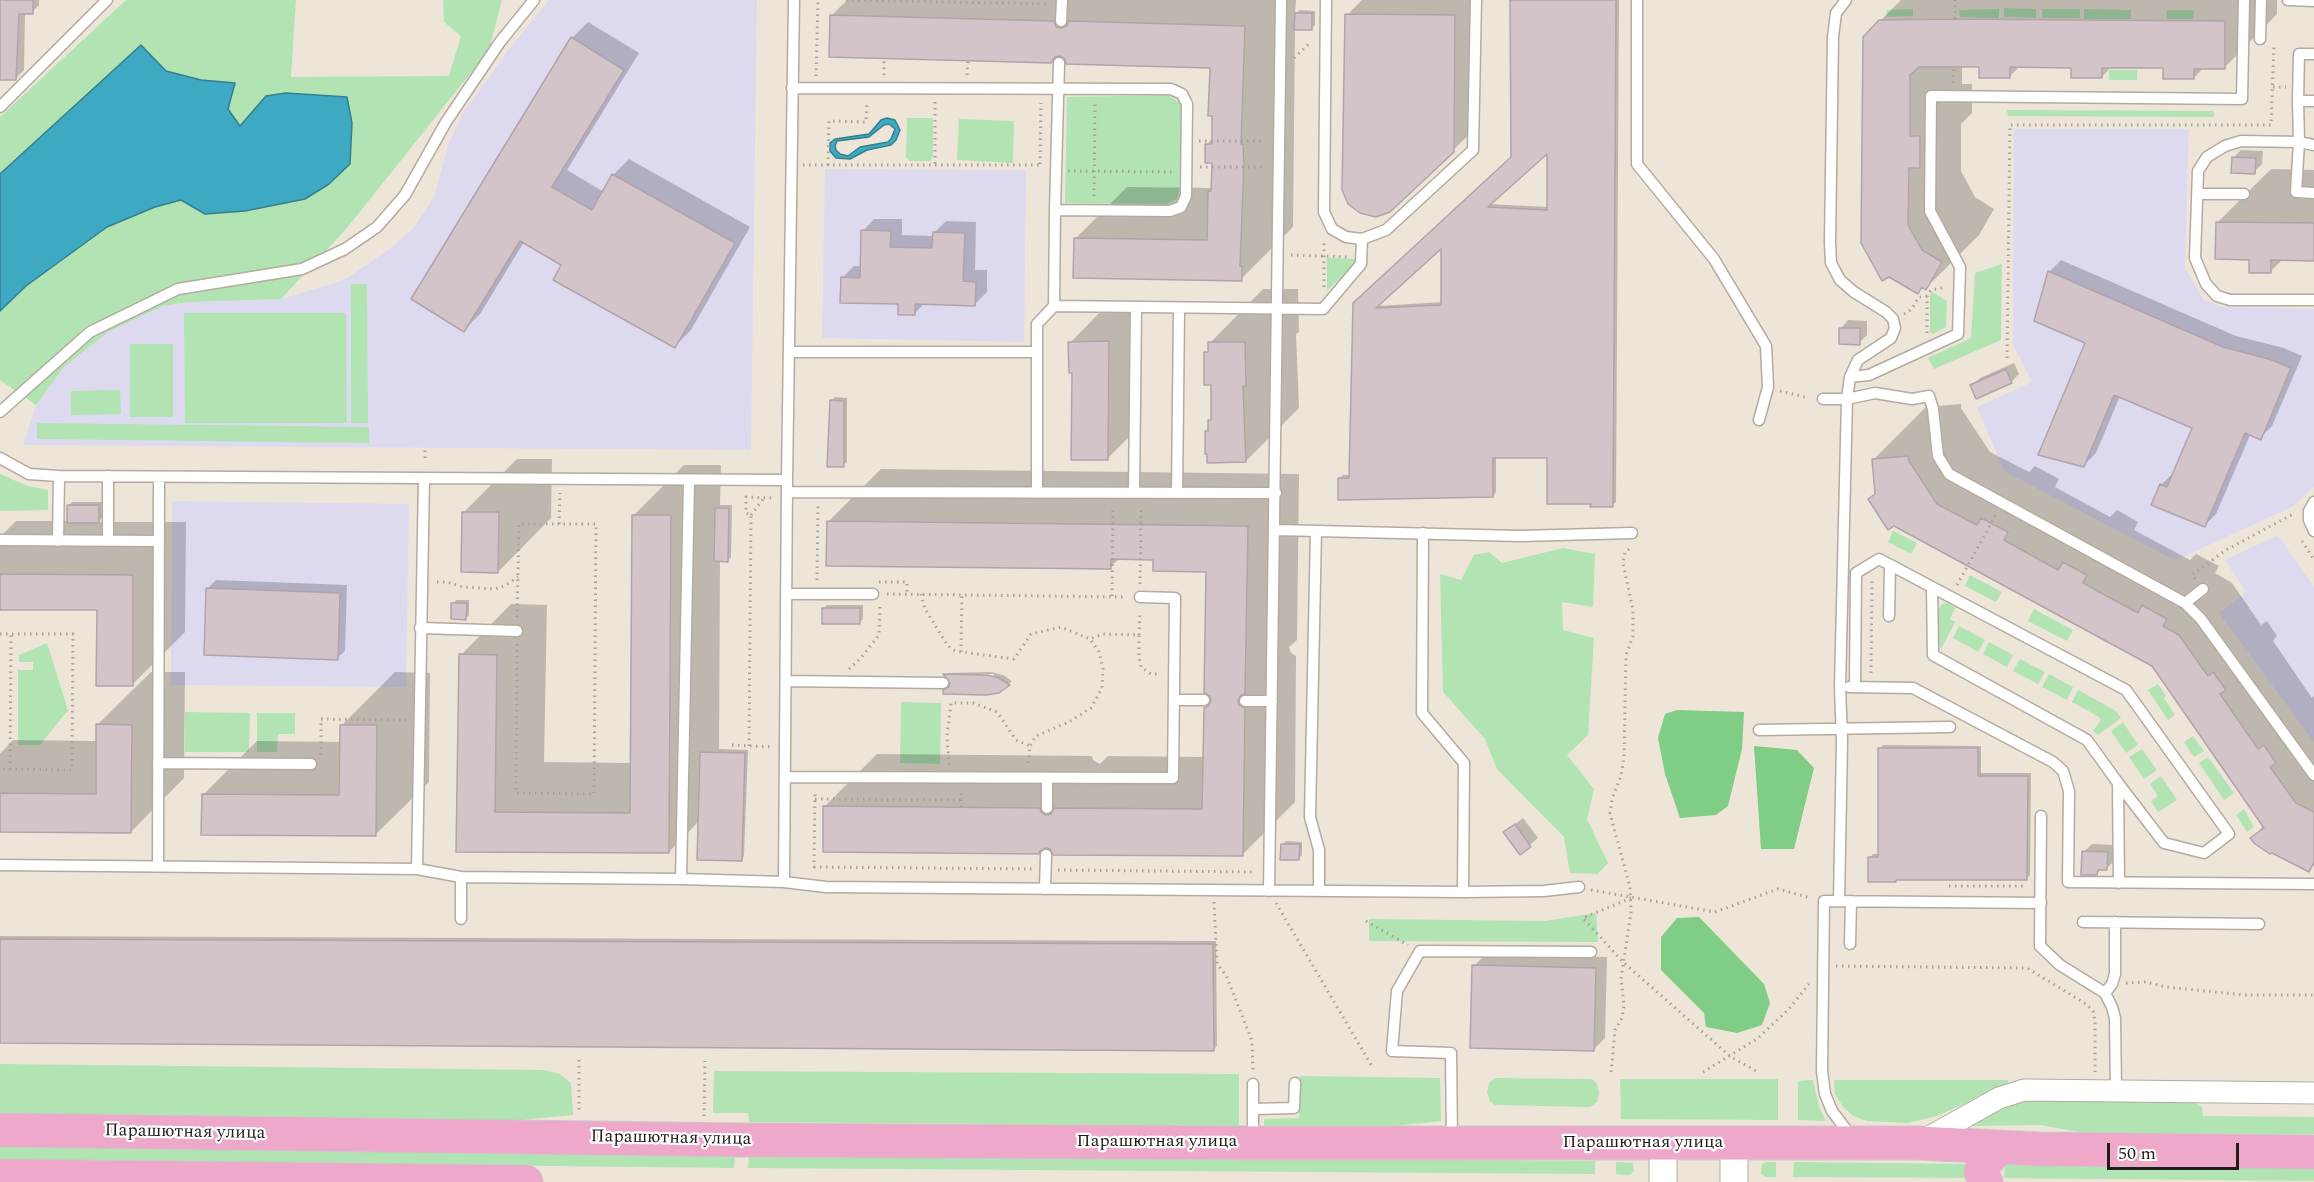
<!DOCTYPE html>
<html>
<head>
<meta charset="utf-8">
<style>
	body { margin:0 }
	#map { position:relative; width:2314px; height:1182px; overflow:hidden; background:#eee5d9; font-family:Spectral,serif }
	canvas { display:block }
	.scale { position:absolute; left:2107px; top:1143px; width:132px; height:27px; box-sizing:border-box; border:3px solid #211d19; border-top:0; padding-left:8px; font-size:18px; line-height:21px; white-space:nowrap; color:#211d19; -webkit-text-stroke:4px #fff; paint-order:stroke }
</style>
</head>
<body>
<div id="map">
<canvas width="2314" height="1182"></canvas>
<div class="scale">50 m</div>
</div>
<script>
const g = document.querySelector('canvas').getContext('2d');
g.lineJoin = 'round';
function fillPath(path, color) {
  g.fillStyle = color;
  g.fill(path, 'evenodd');
}
function shape(rows) {
  const path = new Path2D();
  for (const r of rows) {
    path.moveTo(r[0], r[1]);
    for (let i = 2; i < r.length; i += 2) path.lineTo(r[i], r[i + 1]);
  }
  return path;
}
function trace(path, color, width, dash) {
  g.strokeStyle = color;
  g.lineWidth = width;
  g.lineCap = dash ? 'butt' : 'round';
  g.setLineDash(dash || []);
  g.stroke(path);
}
function label(font, color, halo, rows, align = 'center') {
  g.font = font + ' Spectral,serif';
  g.lineWidth = 4.5;
  g.setLineDash([]);
  g.textBaseline = 'middle';
  g.strokeStyle = halo;
  g.fillStyle = color;
  for (const [text, x, y, turn = 0] of rows) {
    g.save();
    g.translate(x, y);
    g.rotate((+turn || 0) * Math.PI / 180);
    g.textAlign = isNaN(turn) ? turn : align;
    if (halo) g.strokeText(text, 0, 0);
    g.fillText(text, 0, 0);
    g.restore();
  }
}
fillPath(shape([
	[549,0,757,0,751,450,23,445,36,405,63,368,108,332,163,306,189,302,281,299,344,280,391,248,414,227,434,197,449,142,463,113,510,48],
	[2014,129,2189,129,2185,268,2204,300,2222,307,2314,309,2314,487,2292,507,2185,556,2175,559,2166,556,2004,471,1977,407,2032,382,2013,345],
	[825,169,1026,170,1024,342,822,338],
	[172,501,409,504,406,687,171,685],
	[2278,535,2314,587,2314,742,2219,613,2246,592,2225,560]
]), '#dddaf0');
fillPath(shape([
	[126,0,296,0,291,77,449,76,461,36,444,22,443,0,502,0,489,50,347,228,281,299,189,302,163,306,108,332,63,368,36,405,0,380,0,117],
	[2004,8,2036,9,2036,18,2004,17],
	[1913,9,1913,16,1887,17,1886,10],
	[1999,9,1999,18,1960,17,1959,10],
	[2042,9,2080,9,2080,18,2042,18],
	[2084,9,2131,10,2131,19,2084,19],
	[2167,10,2194,10,2193,19,2167,19],
	[2109,70,2137,70,2137,80,2109,80],
	[1169,95,1180,103,1182,109,1179,191,1177,199,1166,204,1065,203,1067,97],
	[2007,110,2214,111,2214,117,2008,116],
	[907,118,933,118,933,156,930,161,910,161,906,157],
	[959,119,1014,121,1013,163,957,160],
	[1327,258,1359,259,1358,263,1327,290],
	[2002,264,2001,340,1934,369,1928,358,1971,338,1975,273],
	[351,284,367,284,368,423,351,423],
	[1932,292,1947,301,1946,327,1933,334,1930,332,1930,296],
	[184,313,346,313,347,423,185,423],
	[130,344,173,344,173,417,130,417],
	[120,390,121,414,71,415,71,391],
	[37,423,369,427,369,443,37,439],
	[0,474,28,486,48,490,48,510,0,511],
	[1893,531,1917,543,1911,554,1888,542],
	[1563,548,1595,554,1593,607,1562,602,1563,630,1594,638,1588,735,1567,755,1594,789,1587,819,1608,863,1598,874,1570,873,1564,837,1497,769,1485,739,1443,692,1440,574,1461,580,1474,555,1489,552,1502,563],
	[1970,575,2002,592,1996,602,1965,586],
	[1948,603,1955,608,1950,619,1955,622,1941,649,1939,645,1939,609,1942,604],
	[2034,609,2073,630,2067,641,2028,621],
	[1959,626,1985,640,1978,652,1953,638],
	[1989,642,2013,655,2007,667,1983,654],
	[47,643,68,710,40,745,18,745,18,670,33,670,33,662,19,662,19,655],
	[2020,659,2045,672,2038,684,2013,671],
	[2049,674,2073,687,2067,700,2042,687],
	[2158,684,2166,696,2164,698,2175,715,2168,720,2148,690],
	[2078,690,2116,711,2121,718,2098,735,2096,734,2093,731,2101,720,2099,717,2072,702],
	[901,702,941,703,940,764,900,763],
	[185,712,250,713,249,752,185,752],
	[257,713,295,713,295,734,278,734,277,752,257,752],
	[2123,722,2138,745,2126,753,2111,731],
	[2193,736,2204,751,2194,757,2184,742],
	[2142,749,2157,770,2144,779,2129,757],
	[2208,757,2234,793,2224,800,2199,763],
	[2161,776,2177,800,2158,812,2151,801,2158,796,2150,784],
	[2244,809,2254,827,2247,832,2236,815],
	[1596,913,1598,942,1369,941,1369,919,1545,921],
	[0,1064,544,1070,560,1074,571,1083,573,1115,510,1121,0,1116],
	[714,1071,1239,1074,1239,1126,749,1122,748,1113,713,1113],
	[1300,1076,1440,1078,1441,1121,1394,1126,1264,1127,1264,1119,1299,1118],
	[1495,1078,1592,1079,1597,1084,1599,1093,1597,1102,1590,1107,1495,1105,1490,1101,1487,1093,1489,1083],
	[1620,1079,1778,1079,1778,1120,1621,1119],
	[1813,1080,1819,1107,1826,1121,1798,1120,1798,1081],
	[1834,1080,2008,1080,2008,1084,1937,1116,1908,1123,1867,1121,1853,1116,1843,1107,1835,1094],
	[2033,1100,2194,1101,2202,1107,2203,1116,2314,1117,2314,1134,2085,1133,2040,1125,1971,1126,1997,1109],
	[0,1147,735,1155,734,1168,0,1160],
	[749,1155,1595,1161,1595,1174,748,1168],
	[1616,1162,1633,1163,1634,1171,1630,1175,1616,1174],
	[1767,1162,1776,1162,1776,1177,1766,1177,1761,1174,1762,1164],
	[1794,1162,1967,1164,1966,1178,1793,1177],
	[2005,1164,2314,1167,2314,1181,2004,1178]
]), '#b1e3b3');
fillPath(shape([
	[1677,710,1744,712,1742,749,1728,806,1716,815,1680,818,1665,774,1658,738,1665,714],
	[1754,746,1797,750,1814,768,1794,849,1761,849],
	[1699,917,1764,984,1770,1003,1762,1025,1737,1033,1706,1027,1704,1013,1661,970,1661,937,1677,918]
]), '#80cd85');
const water = shape([
	[141,45,166,71,201,80,235,83,228,109,240,126,266,96,286,93,347,97,352,123,350,164,329,184,305,199,245,211,205,214,181,200,155,207,107,227,26,286,0,311,0,174,141,45],
	[887,118,895,120,900,130,896,140,891,145,867,150,850,159,836,158,830,151,830,143,835,139,869,134,881,120,887,118],
	[889,124,895,129,891,139,888,142,860,147,848,156,840,154,836,150,835,146,837,141,869,137,884,125,889,124]
]);
fillPath(water, '#3ea9c2');
trace(water, '#357f8f', 1.5);
fillPath(shape([
	[0,0,39,0,39,5,32,12,25,12,24,70,17,77,0,78],
	[847,0,1296,0,1295,15,1300,10,1315,11,1315,25,1311,29,1295,28,1293,227,1241,279,1075,239,1127,187,1213,188,1214,162,1206,145,1213,138,1211,66,1067,58,1058,54,1051,62,832,15],
	[1362,0,1478,0,1477,127,1452,151,1347,15],
	[1512,0,1619,0,1616,502,1612,505,1592,503,1548,456,1496,456,1496,492,1493,496,1339,479,1343,475,1351,475,1354,304,1512,157],
	[1548,151,1548,207,1489,204],
	[1443,246,1443,302,1377,306],
	[1901,0,2277,0,2277,14,2224,68,2204,67,2194,78,2165,67,2112,66,2102,77,2072,66,2020,66,2009,77,1980,66,1962,66,1962,84,1972,84,1972,113,1961,124,1961,171,1975,197,1994,209,1979,235,1926,288,1924,286,1918,292,1889,275,1880,21],
	[588,22,639,53,567,170,604,192,613,175,629,159,750,227,691,330,675,346,563,264,524,242,480,314,464,330,572,38],
	[2241,150,2263,151,2262,164,2254,172,2233,158],
	[2271,169,2314,170,2314,259,2283,259,2270,272,2250,258,2217,223],
	[874,219,902,219,902,235,934,236,934,233,946,221,976,222,975,270,987,270,987,292,975,304,925,303,914,314,900,303,842,278,854,266,862,266,863,231],
	[2061,260,2236,336,2284,348,2302,356,2272,426,2260,438,2251,433,2216,514,2204,526,2161,485,2173,473,2175,473,2194,427,2120,396,2096,453,2084,465,2087,342,2049,272],
	[1263,289,1298,289,1299,332,1296,334,1299,408,1246,461,1206,432,1210,428,1210,421,1213,418,1212,384,1206,353,1210,349,1210,343],
	[1142,308,1141,425,1107,459,1073,372,1070,343,1103,309],
	[1848,320,1867,321,1867,335,1859,343,1841,328],
	[2014,363,2019,374,2011,382,1972,386,1980,378],
	[835,397,847,398,847,462,843,465,831,401],
	[1961,404,1961,408,1990,452,2029,472,2035,466,2059,479,2055,487,2110,517,2117,510,2138,522,2134,530,2190,560,2196,554,2219,566,2215,573,2232,583,2261,625,2267,621,2277,636,2273,641,2312,698,2314,696,2314,865,2309,870,2272,851,2252,838,2264,825,2153,665,1870,499,1876,493,1873,460,1926,407],
	[517,459,552,459,551,518,498,572,464,512],
	[684,465,721,465,720,505,732,505,731,557,728,560,720,560,719,749,748,750,744,856,741,860,699,821,669,852,457,851,461,655,511,604,547,605,544,762,632,763,634,515],
	[881,469,1299,474,1297,640,1289,647,1291,653,1296,656,1295,802,1242,855,1051,848,825,806,877,754,1092,756,1093,760,1100,764,1108,756,1205,757,1205,708,1213,700,1207,570,1155,558,1120,558,1110,567,828,522],
	[72,502,102,502,102,518,98,522,186,522,185,632,132,685,99,609,0,608,0,537,16,521,69,521,69,506],
	[216,580,347,585,345,651,337,658,208,588],
	[456,600,469,600,469,615,466,618,453,604],
	[827,605,863,605,863,619,859,623,824,608],
	[151,672,185,672,184,778,131,832,0,831,0,754,13,740,97,741,97,725],
	[395,672,430,673,429,782,375,835,204,794,257,741,341,742,341,726],
	[991,672,1003,675,1012,681,1009,684,944,691,952,682,945,675,948,673],
	[952,674,994,674,994,677,952,677],
	[1883,745,1981,746,1981,773,2031,773,2030,875,2026,879,1898,878,1895,881,1870,858,1873,854,1879,854,1880,749],
	[1523,818,1538,838,1520,853,1505,832],
	[1286,841,1302,842,1302,855,1298,859,1283,844],
	[2092,844,2115,845,2114,861,2106,869,2101,869,2097,873,2084,852],
	[0,936,1216,941,1217,1046,1214,1049,0,1041],
	[1486,954,1607,957,1605,1038,1593,1050,1474,966]
]), '#0003');
const building = shape([
	[0,0,33,0,33,14,19,14,16,80,0,80,0,0],
	[1510,0,1616,0,1613,507,1590,507,1591,504,1547,504,1547,458,1493,458,1493,497,1338,500,1338,478,1349,478,1353,303,1511,157,1510,0],
	[1547,154,1547,210,1488,207,1547,154],
	[1441,249,1441,305,1376,308,1441,249],
	[1295,13,1312,13,1312,30,1294,30,1295,13],
	[1345,14,1455,15,1454,152,1390,212,1376,217,1360,213,1348,204,1342,190,1345,14],
	[830,15,1054,21,1056,27,1061,28,1067,26,1068,21,1245,26,1241,144,1243,144,1244,163,1240,266,1242,266,1242,281,1073,278,1074,238,1207,240,1208,191,1211,191,1212,163,1205,163,1205,144,1212,144,1212,116,1208,116,1210,68,1066,64,1065,59,1060,56,1055,57,1051,63,829,57,830,15],
	[1948,19,2225,21,2225,69,2194,69,2194,79,2163,79,2163,68,2102,68,2102,78,2071,78,2071,68,2010,67,2010,78,1979,78,1979,67,1919,67,1910,75,1910,136,1920,136,1920,168,1909,168,1908,225,1922,250,1942,262,1926,290,1922,287,1918,294,1889,277,1882,281,1861,243,1863,37,1879,20,1948,19],
	[571,37,624,70,552,187,592,210,612,174,735,243,675,348,553,280,561,265,520,241,464,332,411,299,571,37],
	[2232,157,2256,158,2255,174,2231,173,2232,157],
	[2216,222,2314,223,2314,261,2271,260,2271,273,2249,273,2249,260,2215,259,2216,222],
	[861,230,891,231,890,247,932,248,933,232,965,233,963,281,976,282,975,306,915,304,915,315,898,315,898,304,840,303,841,277,860,278,861,230],
	[2048,271,2223,347,2272,360,2291,368,2261,440,2245,433,2205,527,2151,505,2160,484,2167,487,2192,428,2114,395,2084,467,2038,455,2085,343,2034,321,2048,271],
	[1839,328,1860,328,1860,345,1839,344,1839,328],
	[1109,341,1108,460,1071,460,1072,373,1069,373,1068,342,1109,341],
	[1208,342,1245,342,1246,386,1243,386,1246,462,1207,463,1207,454,1205,454,1205,431,1208,431,1208,420,1211,420,1211,385,1204,385,1204,352,1208,352,1208,342],
	[2006,369,2012,383,1976,399,1970,385,2006,369],
	[830,400,844,401,844,467,827,467,830,400],
	[1908,456,1909,461,1937,504,1977,525,1981,518,2008,532,2004,540,2058,570,2063,562,2087,575,2083,583,2138,613,2142,605,2167,619,2163,626,2179,635,2208,676,2213,672,2226,690,2220,694,2258,749,2264,745,2276,763,2270,767,2296,803,2314,812,2314,862,2309,872,2272,853,2270,854,2255,844,2250,838,2264,828,2152,666,1894,526,1888,530,1868,499,1875,494,1872,459,1908,456],
	[67,505,99,505,99,523,67,523,67,505],
	[715,508,729,508,728,562,714,561,715,508],
	[462,512,499,512,498,573,461,572,462,512],
	[632,515,671,515,669,853,456,852,459,654,497,655,495,812,630,813,632,515],
	[827,521,1248,526,1245,694,1241,695,1238,700,1239,705,1245,708,1243,856,1053,855,1050,849,1046,848,1040,851,1039,854,823,852,823,806,1040,808,1041,812,1046,815,1051,814,1054,808,1202,809,1204,708,1208,706,1211,701,1210,696,1204,693,1206,572,1153,571,1153,560,1111,559,1111,569,826,566,827,521],
	[0,574,133,575,133,686,96,686,97,610,0,610,0,574],
	[206,588,340,593,338,660,204,655,206,588],
	[451,603,467,603,466,620,451,619,451,603],
	[822,608,860,608,860,624,822,624,822,608],
	[943,674,987,675,999,678,1010,685,999,693,986,695,943,694,943,690,949,687,950,683,943,674],
	[96,724,132,725,131,833,0,832,0,793,96,794,96,724],
	[340,725,377,725,376,836,201,835,202,794,339,795,340,725],
	[1878,748,1978,748,1978,776,2028,776,2027,880,1896,880,1896,882,1868,882,1868,857,1878,857,1878,748],
	[700,752,745,753,742,861,697,860,700,752],
	[1515,824,1531,847,1520,855,1503,832,1515,824],
	[1281,844,1300,844,1299,860,1280,860,1281,844],
	[2082,851,2108,852,2107,870,2098,870,2097,875,2081,875,2082,851],
	[0,939,1213,944,1214,1051,0,1043,0,939],
	[1472,965,1596,968,1594,1051,1470,1048,1472,965]
]);
fillPath(building, '#d3c4ca');
trace(building, '#b2a3aa', 1.5);
const service = shape([
	[1326,0,1324,212,1332,229,1346,237,1362,239,1386,230,1473,150,1476,0],
	[1637,0,1637,164,1714,259,1766,346,1768,387,1759,420],
	[2288,0,2314,1],
	[1061,21,1062,0],
	[2260,39,2261,0],
	[2314,54,2299,54,2298,101,2299,142,2314,145],
	[792,88,1171,89,1182,94,1187,104,1186,196,1181,207,1170,211,1055,210,1054,306],
	[2298,101,2314,101],
	[0,107,107,0],
	[2314,193,2296,192,2299,142,2241,141,2225,146,2207,157,2198,171,2195,258,2206,284,2217,296,2230,300,2314,300],
	[2197,194,2244,194],
	[1055,210,1059,63],
	[789,352,1037,352],
	[1850,377,1869,375,1958,334,1960,267,1930,211,1931,96,2242,99,2244,0],
	[1823,399,1847,399,1875,393,1912,399,1929,396,1933,409,1938,456,1949,474,2185,603,2201,619,2314,775],
	[0,412,90,332,178,289,302,269,345,249,377,227,405,195,446,122,500,42,534,0],
	[0,458,29,474,59,476,787,480],
	[424,478,417,869,461,877,681,879,689,481],
	[787,492,1276,493],
	[1037,492,1037,324,1054,306,1323,309,1361,264,1362,239],
	[1134,493,1136,308],
	[1177,493,1179,309],
	[2314,502,2309,511,2309,520,2314,531],
	[1276,530,1520,536,1632,533],
	[1316,531,1310,817,1319,850,1319,891],
	[0,540,159,541],
	[58,541,59,476],
	[108,541,108,476],
	[1932,587,1933,655,2087,740,2118,783],
	[786,594,873,594],
	[2185,603,2203,589],
	[1889,616,1890,565],
	[420,628,517,631],
	[786,681,943,683],
	[1855,686,1856,573,1879,559,2126,690,2229,834,2204,853,2164,843,2118,783,2119,883],
	[1849,687,1913,688,2053,762,2063,771,2069,791,2068,882,2314,884],
	[1175,700,1204,700],
	[1245,701,1272,701],
	[1759,730,1950,727],
	[158,763,311,764],
	[785,777,1173,778,1175,598,1140,597],
	[1047,808,1047,778],
	[2041,816,2040,946,2060,965,2105,993,2112,1007,2115,1018,2116,1090],
	[0,865,417,869],
	[158,865,159,477],
	[681,879,784,882,787,480,794,0],
	[784,882,826,887,1463,892,1464,763,1422,713,1423,533],
	[1045,889,1046,855],
	[1269,891,1281,0],
	[1463,892,1544,891,1579,887],
	[1839,901,1842,741,1840,687,1847,399,1850,377,1858,360,1891,338,1895,328,1893,319,1886,312,1854,292,1840,280,1831,263,1830,242,1833,37,1836,13,1846,0],
	[461,919,461,877],
	[2083,922,2259,924],
	[1850,944,1851,901],
	[2105,993,2112,984,2115,974,2115,922],
	[1253,1084,1253,1140],
	[1253,1109,1294,1108,1295,1083],
	[1851,1136,1832,1111,1825,1094,1822,1071,1824,901,2041,903],
	[1452,1140,1451,1053,1392,1051,1397,991,1420,951,1591,952]
]);
const minor = shape([
	[1922,1141,1999,1098,2024,1090,2314,1093]
]);
const tertiary = shape([
	[1663,1143,1663,1182],
	[1734,1182,1734,1143]
]);
const primary = shape([
	[0,1130,742,1140,1253,1143,1918,1143,2039,1149,2314,1152],
	[0,1176,526,1182],
	[1986,1182,1981,1172,1984,1164,1999,1147]
]);
trace(service, '#b3ab9f', 13);
trace(minor, '#b3ab9f', 23);
trace(tertiary, '#b3ab9f', 29);
trace(primary, '#cac9c8', 35);
trace(shape([
	[846,0,1048,4],
	[1955,19,1955,0],
	[1294,58,1311,42],
	[884,75,884,59],
	[967,75,968,61],
	[816,76,818,0],
	[1953,83,1954,67],
	[2273,87,2286,87],
	[935,102,935,164],
	[1199,141,1265,141],
	[1040,164,1041,103],
	[803,165,1042,165],
	[828,165,829,121,866,122,867,101],
	[1200,167,1265,167],
	[1068,171,1173,172],
	[1094,196,1095,103],
	[1291,255,1347,257],
	[1324,287,1324,240],
	[1904,314,1911,310,1919,297,1927,296],
	[1927,333,1927,296,1931,290,1946,287],
	[2007,358,2010,125,2271,125,2274,45],
	[1780,391,1809,398],
	[425,458,425,448],
	[751,515,764,498],
	[2302,541,2314,560],
	[2195,579,2192,575,2226,550,2295,513],
	[817,580,818,506],
	[437,582,447,582,463,587,495,589,506,585,518,577],
	[879,582,907,582,907,594],
	[1140,584,1141,507],
	[1957,585,1996,515],
	[887,594,1126,597],
	[921,594,925,609,948,646,955,651,1014,659,1031,634,1061,627,1090,639,1103,634,1139,635,1139,656,1141,667,1151,674,1160,674],
	[1112,596,1113,506],
	[517,617,519,524,559,524],
	[0,634,73,634,72,770,0,769],
	[1139,635,1140,612],
	[517,644,516,793,594,794,596,524,559,524,560,493],
	[961,652,962,595],
	[849,669,861,658,879,635,880,606],
	[1871,673,1872,578],
	[732,745,772,747],
	[749,746,751,515,746,513,746,497,773,498],
	[321,755,321,719,408,720],
	[1028,763,1030,746,1036,736,1069,722,1091,708,1102,688,1103,669,1099,652,1090,639],
	[949,765,947,736,951,703,973,703,997,712,1016,740,1030,746],
	[10,769,11,634],
	[815,799,961,800],
	[961,807,961,791],
	[814,867,1034,869],
	[814,868,815,791],
	[1058,870,1256,872],
	[1949,886,2026,886],
	[1591,890,1715,912,1778,889,1811,898],
	[1631,898,1583,918,1623,962,1731,1057,1758,1072],
	[1214,902,1217,964,1226,975,1252,1041,1253,1070],
	[1276,903,1373,1068],
	[1366,921,1408,945],
	[1836,966,2027,968,2086,1004,2093,1011,2095,1021,2095,1072],
	[2126,983,2146,982,2166,987,2245,995,2314,995],
	[579,1060,579,1112],
	[1611,1072,1615,1030,1622,1018,1624,1005,1621,979,1631,912,1630,887,1610,813,1612,799,1621,776,1624,758,1626,655,1633,636,1633,610,1623,563,1625,552,1632,547],
	[1703,1072,1757,1039,1789,1009,1809,984],
	[704,1116,705,1061]
]), '#a8a097', 3, [1.5, 4.5]);
trace(service, '#fff', 10);
trace(minor, '#fff', 21);
trace(tertiary, '#fff', 27);
trace(primary, '#eda8ca', 33);
label('18px', '#211d19', '#fff', [
	["Парашютная улица",185,1133,1],
	["Парашютная улица",671,1139,1],
	["Парашютная улица",1157,1142],
	["Парашютная улица",1643,1143]
]);
</script>
</body>
</html>
